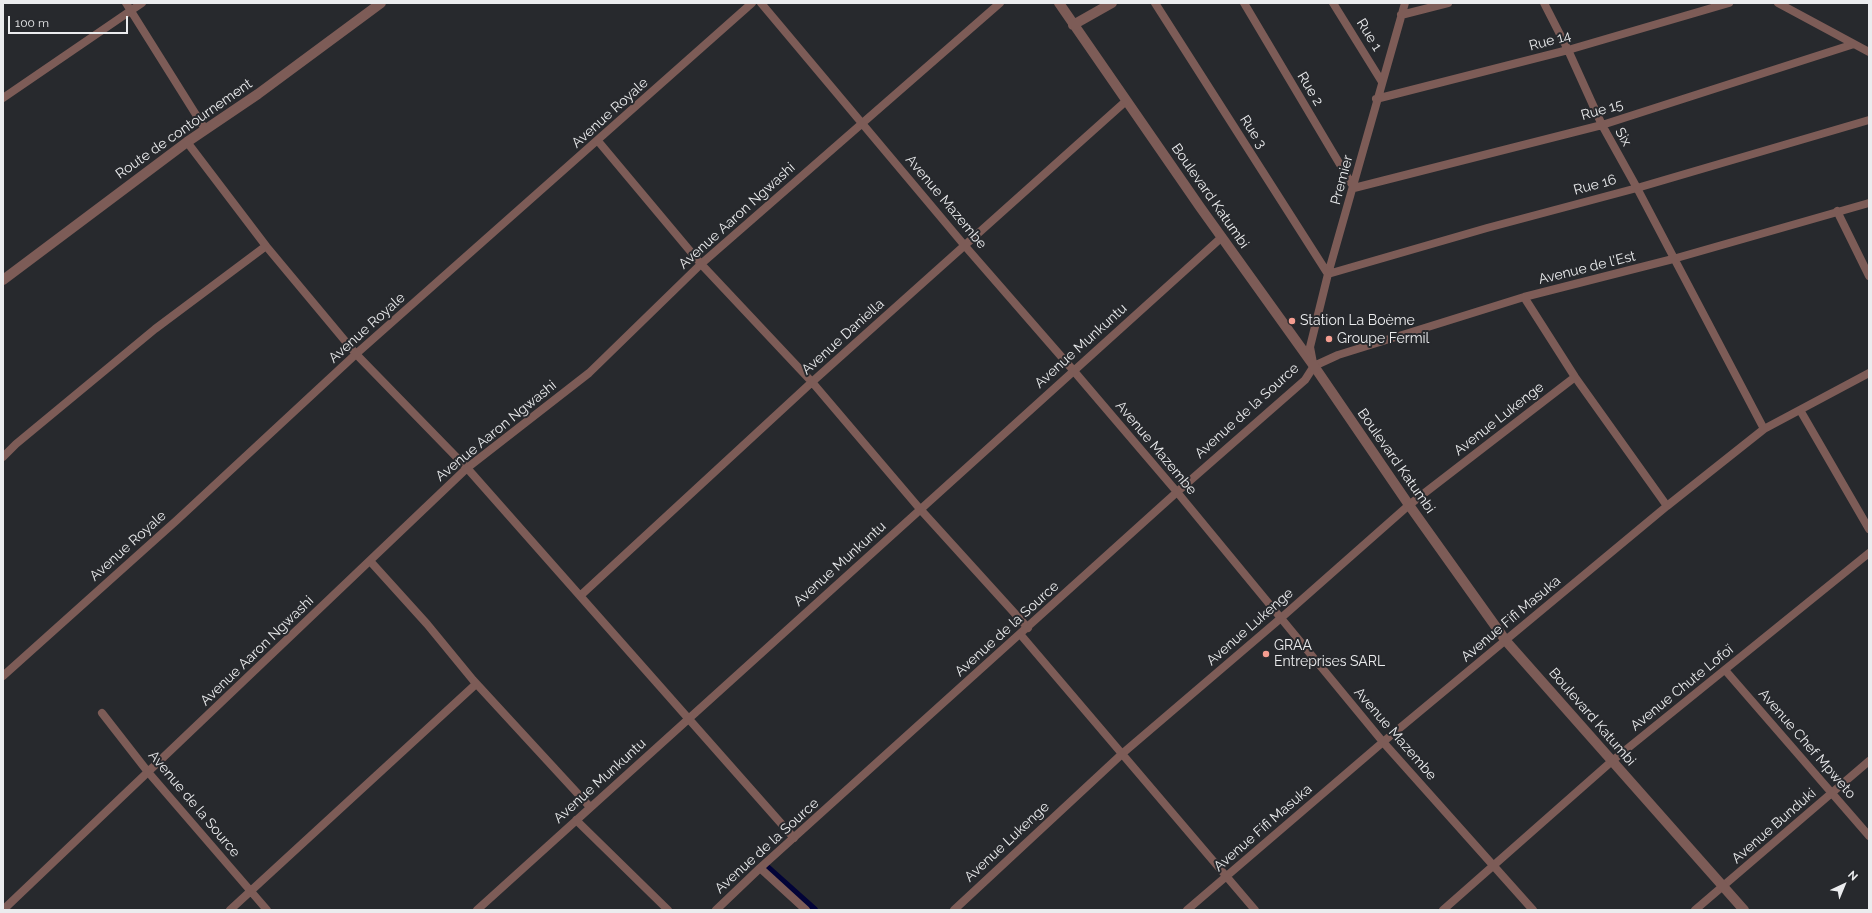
<!DOCTYPE html>
<html>
<head>
<meta charset="utf-8">
<style>
	body { margin:0 }
	#map { position:relative; width:1872px; height:913px; overflow:hidden; background:#27292d; font-family:Raleway,sans-serif }
	canvas { display:block }
	.frame { position:absolute; inset:0; border:4px solid #ebecee; pointer-events:none }
	.north { position:absolute; left:1824px; top:865px; width:40px; height:40px; -webkit-text-stroke:3px #27292d; paint-order:stroke; rotate:44deg; font-size:11px; font-weight:700; line-height:16px; text-align:center; color:#ebecee }
	.north::after { content:''; display:block; margin:auto; width:14px; height:18px; background:#ebecee; clip-path:polygon(50% 0,100% 100%,50% 72%,0 100%) }
	.scale { position:absolute; left:8px; top:16px; width:120px; height:18px; box-sizing:border-box; border:2px solid #ebecee; border-top:0; padding-left:5px; font-size:12px; line-height:14px; white-space:nowrap; color:#ebecee; -webkit-text-stroke:3px #27292d; paint-order:stroke }
</style>
</head>
<body>
<div id="map">
<canvas width="1872" height="913"></canvas>
<div class="frame"></div>
<div class="north">N</div>
<div class="scale">100 m</div>
</div>
<script>
const g = document.querySelector('canvas').getContext('2d');
g.lineJoin = 'round';
function shape(rows) {
  const path = new Path2D();
  for (const r of rows) {
    path.moveTo(r[0], r[1]);
    for (let i = 2; i < r.length; i += 2) path.lineTo(r[i], r[i + 1]);
  }
  return path;
}
function trace(path, color, width, dash) {
  g.strokeStyle = color;
  g.lineWidth = width;
  g.lineCap = dash ? 'butt' : 'round';
  g.setLineDash(dash || []);
  g.stroke(path);
}
function label(font, color, halo, rows, align = 'center') {
  g.font = font + ' Raleway,sans-serif';
  g.lineWidth = 4;
  g.setLineDash([]);
  g.textBaseline = 'middle';
  g.strokeStyle = halo;
  g.fillStyle = color;
  for (const [text, x, y, turn = 0] of rows) {
    g.save();
    g.translate(x, y);
    g.rotate((+turn || 0) * Math.PI / 180);
    g.textAlign = isNaN(turn) ? turn : align;
    if (halo) g.strokeText(text, 0, 0);
    g.fillText(text, 0, 0);
    g.restore();
  }
}
trace(shape([
	[767,868,814,910]
]), '#020337', 8);
trace(shape([
	[126,3,205,129],
	[761,3,965,246,1073,370,1177,492,1383,742,1533,910],
	[1155,3,1328,274,1487,228,1637,188,1869,120],
	[1244,3,1354,188,1602,125,1854,44],
	[1333,3,1382,82],
	[1544,3,1568,50,1602,125,1637,188,1764,429],
	[1778,3,1869,52],
	[1401,15,1448,3],
	[3,98,142,3],
	[1376,99,1568,50,1729,3],
	[598,141,701,264,812,382,920,509,1028,628],
	[187,142,266,246,356,354,467,468,794,838],
	[1837,211,1869,276],
	[1524,297,1575,377,1667,506],
	[1313,363,1310,347,1328,274,1405,3],
	[1314,366,1338,355,1524,297,1673,259,1869,203],
	[1800,410,1869,529],
	[3,457,16,444,155,329,266,246],
	[370,561,427,624,473,680,590,807],
	[580,596,812,382,1126,101],
	[1020,634,1255,910],
	[1725,670,1869,836],
	[3,676,177,520,356,354,752,3],
	[102,713,148,772,267,910],
	[576,820,668,910],
	[760,868,806,910],
	[3,910,467,468,589,373,701,264,1000,3],
	[230,910,476,684],
	[477,910,1222,237],
	[716,910,760,868,1177,492,1305,380,1314,366],
	[954,910,1123,753,1281,618,1409,505,1575,377],
	[1187,910,1383,742,1667,506,1764,429,1869,373],
	[1443,910,1612,761,1869,553],
	[1695,910,1869,761]
]), '#7d5c57', 8);
trace(shape([
	[1059,3,1200,207,1314,366,1409,505,1506,641,1744,910],
	[1073,25,1112,3],
	[3,280,187,142,258,94,381,3]
]), '#7d5c57', 10);
for (const [x, y, r, color] of [
	[1292,321,4,"#f59d90"],
	[1329,339,4,"#f59d90"],
	[1266,654,4,"#f59d90"]
]) {
  const dot = new Path2D();
  dot.arc(x, y, r, 0, 2 * Math.PI);
  g.fillStyle = color;
  g.fill(dot);
  trace(dot, '#27292d', 1.5);
}
label('14px', '#ebecee', '#27292d', [
	["Rue 1",1369,35,58],
	["Rue 14",1550,41,-15],
	["Rue 2",1310,89,59],
	["Rue 15",1602,110,-16],
	["Avenue Royale",610,113,-42],
	["Route de contournement",184,129,-35],
	["Rue 3",1253,132,57],
	["Six",1623,137,60],
	["Premier",1342,180,-75],
	["Rue 16",1595,185,-15],
	["Boulevard Katumbi",1210,196,55],
	["Avenue Mazembe",946,202,50],
	["Avenue Aaron Ngwashi",737,216,-42],
	["Avenue de l'Est",1587,268,-14],
	["Avenue Royale",367,328,-42],
	["Avenue Daniella",843,337,-42],
	["Avenue Munkuntu",1081,346,-42],
	["Avenue de la Source",1247,411,-42],
	["Avenue Lukenge",1499,419,-38],
	["Avenue Aaron Ngwashi",496,431,-39],
	["Avenue Mazembe",1156,448,50],
	["Boulevard Katumbi",1396,461,55],
	["Avenue Royale",128,546,-42],
	["Avenue Munkuntu",840,564,-42],
	["Avenue Fifi Masuka",1511,619,-40],
	["Avenue Lukenge",1250,627,-41],
	["Avenue de la Source",1007,629,-42],
	["Avenue Aaron Ngwashi",257,651,-44],
	["Avenue Chute Lofoï",1682,688,-39],
	["Boulevard Katumbi",1592,717,49],
	["Avenue Mazembe",1395,734,49],
	["Avenue Chef Mpweto",1807,744,49],
	["Avenue Munkuntu",600,781,-42],
	["Avenue de la Source",194,804,50],
	["Avenue Bunduki",1774,826,-41],
	["Avenue Fifi Masuka",1263,828,-41],
	["Avenue Lukenge",1007,842,-43],
	["Avenue de la Source",767,846,-42]
]);
label('14px', '#ebecee', '#27292d', [
	["Station La Boème",1300,321],
	["Groupe Fermil",1337,339],
	["GRAA",1274,646],
	["Entreprises SARL",1274,662]
], 'left');
</script>
</body>
</html>
